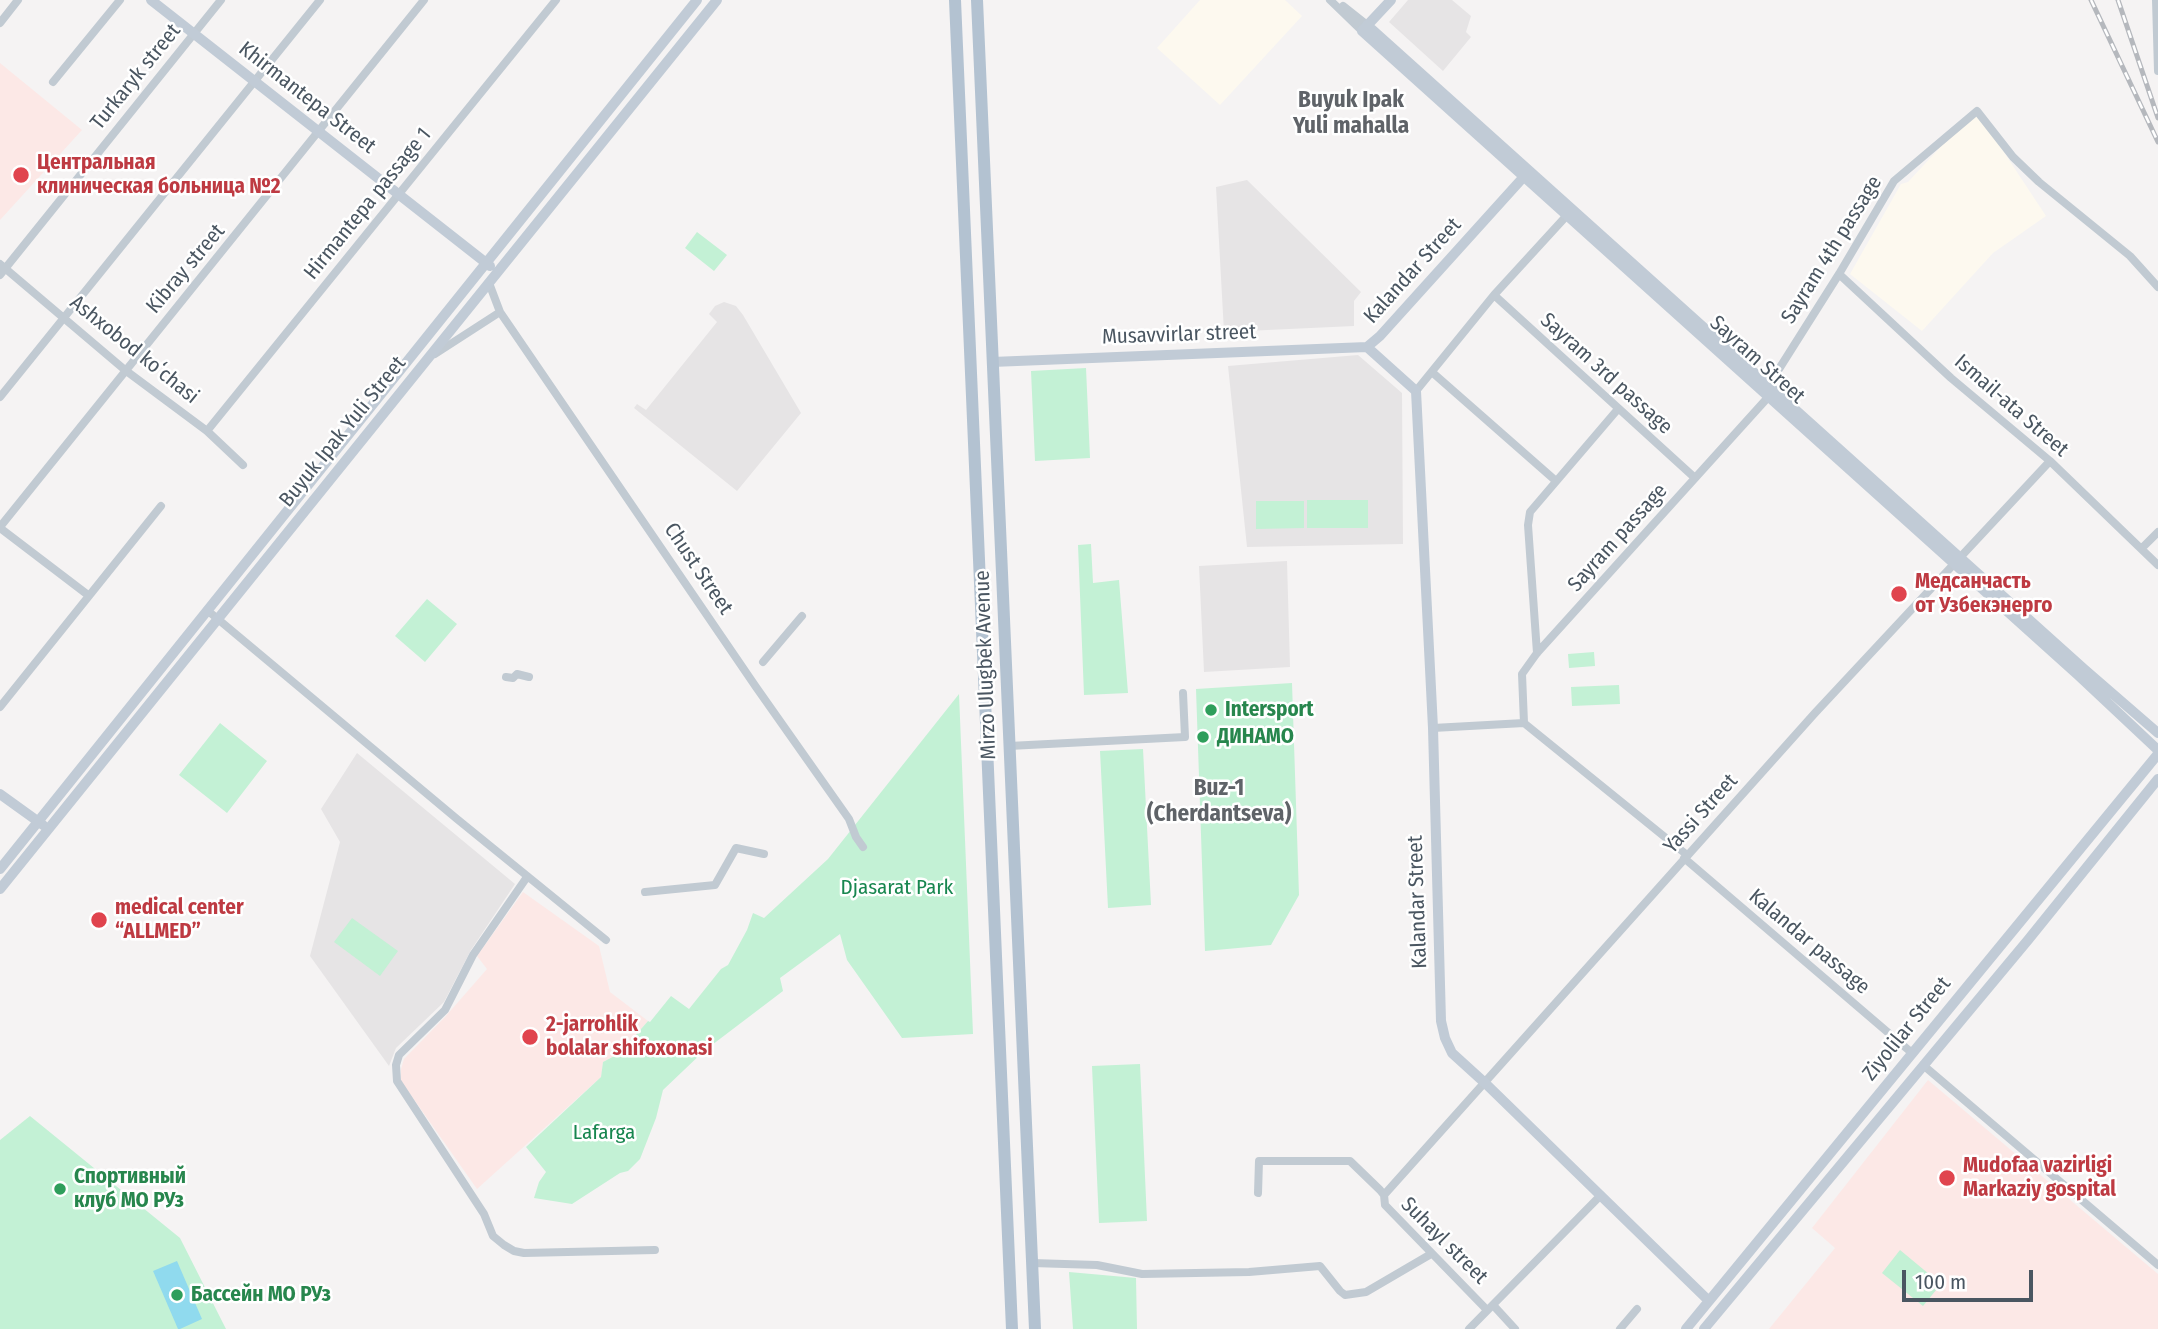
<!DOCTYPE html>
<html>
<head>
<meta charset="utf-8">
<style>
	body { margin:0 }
	#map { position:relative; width:2158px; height:1329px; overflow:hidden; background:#f5f3f3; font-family:"Fira Sans Condensed",sans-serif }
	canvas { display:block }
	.scale { position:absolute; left:1902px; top:1270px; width:131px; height:32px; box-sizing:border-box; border:4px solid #4a5661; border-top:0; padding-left:9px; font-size:21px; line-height:24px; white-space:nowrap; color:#4a5661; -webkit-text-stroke:5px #fff; paint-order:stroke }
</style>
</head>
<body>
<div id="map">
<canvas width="2158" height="1329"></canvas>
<div class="scale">100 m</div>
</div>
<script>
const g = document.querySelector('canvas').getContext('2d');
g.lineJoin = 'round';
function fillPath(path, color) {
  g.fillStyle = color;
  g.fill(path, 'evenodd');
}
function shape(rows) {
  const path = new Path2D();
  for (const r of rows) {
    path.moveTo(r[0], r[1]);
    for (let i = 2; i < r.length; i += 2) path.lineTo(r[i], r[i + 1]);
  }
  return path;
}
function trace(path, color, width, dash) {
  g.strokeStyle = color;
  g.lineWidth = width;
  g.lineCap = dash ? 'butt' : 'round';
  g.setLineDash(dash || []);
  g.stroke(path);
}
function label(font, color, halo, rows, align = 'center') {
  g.font = font + ' "Fira Sans Condensed",sans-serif';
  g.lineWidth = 5;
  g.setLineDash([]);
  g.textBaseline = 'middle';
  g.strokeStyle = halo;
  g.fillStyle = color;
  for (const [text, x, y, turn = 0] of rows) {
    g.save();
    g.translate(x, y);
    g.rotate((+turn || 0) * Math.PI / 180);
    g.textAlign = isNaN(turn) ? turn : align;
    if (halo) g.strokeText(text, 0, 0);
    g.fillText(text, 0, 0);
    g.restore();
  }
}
fillPath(shape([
	[1200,0,1285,0,1302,16,1220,105,1157,48],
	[1978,113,2046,216,1993,253,1922,331,1850,274,1901,184,1908,182,1947,140]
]), '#fdf9ef');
fillPath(shape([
	[1408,0,1452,0,1471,16,1466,32,1471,37,1443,71,1389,22],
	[1247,180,1361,292,1354,301,1354,326,1224,332,1216,187],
	[724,302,736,306,743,315,801,413,737,491,634,408,637,404,646,410,717,322,709,314,715,306],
	[1358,355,1402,393,1403,544,1247,547,1228,366],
	[1287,561,1290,667,1204,672,1199,566],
	[357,753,515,884,471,950,444,1002,396,1048,389,1066,310,956,340,842,321,809]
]), '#e6e4e5');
fillPath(shape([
	[0,63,82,130,0,220],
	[523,892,599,946,610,992,648,1021,620,1053,603,1062,601,1077,477,1189,401,1081,401,1069,404,1059,445,1017,487,969,477,956],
	[1928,1080,2158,1274,2158,1329,1769,1329,1835,1248,1812,1228]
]), '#fce8e6');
fillPath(shape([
	[697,232,727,255,714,271,685,248],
	[1086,368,1090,458,1035,461,1031,371],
	[1307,500,1368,500,1368,528,1307,528],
	[1256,501,1304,501,1304,528,1256,529],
	[1091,544,1093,583,1119,580,1128,693,1084,695,1078,545],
	[427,599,457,624,425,662,395,636],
	[1594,652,1595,666,1569,668,1568,654],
	[1292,683,1299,895,1271,945,1205,951,1196,689],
	[1619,685,1620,704,1572,706,1571,687],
	[959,694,973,1034,902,1038,847,960,840,934,780,978,783,991,704,1051,663,1090,656,1118,640,1159,628,1171,620,1173,572,1204,534,1198,539,1182,546,1172,526,1147,601,1077,603,1062,620,1053,648,1021,650,1022,671,996,689,1009,721,969,728,965,747,930,753,913,764,918,828,859],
	[220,723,267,761,227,813,179,775],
	[1143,749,1151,905,1108,908,1100,751],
	[352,918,398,951,380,976,334,942],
	[1140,1064,1147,1221,1099,1223,1092,1066],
	[30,1116,180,1238,226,1329,0,1329,0,1140],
	[1900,1250,1941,1284,1923,1306,1882,1273],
	[1069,1272,1136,1278,1137,1329,1073,1329]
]), '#c3f1d5');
fillPath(shape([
	[177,1261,202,1319,180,1329,178,1329,153,1271]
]), '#90daee');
trace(shape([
	[1330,0,1362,31],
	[2156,0,2158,71],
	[1343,6,1367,25],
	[0,23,18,0],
	[53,82,120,0],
	[0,264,125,370,207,431,243,465],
	[1839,274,1951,378,2050,461,2158,565],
	[0,275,221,0],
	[489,283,500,312,756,687,849,819,856,837,863,847],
	[1494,295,1695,478],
	[435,354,500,312],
	[1433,373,1556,481],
	[1762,387,1779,369,1839,274,1894,181,1977,111,2013,157,2039,182,2130,256,2158,287],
	[1416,391,1494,295,1570,212],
	[0,397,320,0],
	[207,431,556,0],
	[0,527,424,0],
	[0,528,88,595],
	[2142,548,2158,532],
	[207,610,457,819,606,940],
	[1537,653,1528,525,1530,512,1618,409],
	[763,662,802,616],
	[506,677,513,678,517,674,529,677],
	[0,707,161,506],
	[1524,723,1522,674,1537,653,1771,394],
	[1524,723,1687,855],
	[1433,728,1524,723],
	[1009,746,1185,737,1183,693],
	[1684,858,1912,1053],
	[527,877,473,955,445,1010,399,1055,396,1065,397,1081,484,1214,493,1236,504,1245,514,1251,524,1253,655,1250],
	[645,892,715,885,736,848,764,854],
	[1923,1065,2158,1265],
	[1258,1193,1259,1161,1350,1161,1380,1190,1384,1195,1385,1205,1487,1310],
	[1384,1195,1815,713,2050,461],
	[1032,1263,1097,1265,1142,1274,1249,1272,1320,1266,1340,1291,1345,1295,1366,1292,1431,1254],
	[1493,1305,1515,1329],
	[1469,1329,1601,1195],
	[1620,1329,1637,1309]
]), '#c1cad2', 8);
trace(shape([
	[151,0,490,266],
	[1391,0,1362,31,2078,675,2158,750],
	[1367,25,2084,669,2158,733],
	[1367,347,1416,391,1433,728,1441,1021,1445,1038,1452,1053,1485,1083,1709,1301],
	[1367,347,1380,336,1529,171],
	[992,362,1367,347],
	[0,794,43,825],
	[0,869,697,0],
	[0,889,717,0],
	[1686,1329,2158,754],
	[1704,1329,2028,940,2158,779]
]), '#c1cbd6', 10);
trace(shape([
	[955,0,1012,1329],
	[977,0,1035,1329]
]), '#b3c2d1', 12);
const rail = shape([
	[2091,0,2158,142],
	[2118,0,2158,118]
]);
trace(rail, '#b5b8bd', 5);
trace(rail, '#fff', 2.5, [8]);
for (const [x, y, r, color] of [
	[21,175,9,"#e0444e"],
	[1899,594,9,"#e0444e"],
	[1211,710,7,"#2e9e5b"],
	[1203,737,7,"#2e9e5b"],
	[99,920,9,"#e0444e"],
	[530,1037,9,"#e0444e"],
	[1947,1178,9,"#e0444e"],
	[60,1189,7,"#2e9e5b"],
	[177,1295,7,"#2e9e5b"]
]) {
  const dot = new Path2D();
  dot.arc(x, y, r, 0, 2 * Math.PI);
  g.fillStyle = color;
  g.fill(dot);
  trace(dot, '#fff', 2.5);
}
label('21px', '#4a5661', '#fff', [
	["Turkaryk street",136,77,-51],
	["Khirmаntepa Street",307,98,38],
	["Hirmantepa passage 1",368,204,-51],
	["Sayram 4th passage",1832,250,-58],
	["Kibray street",186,269,-50],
	["Kalandar Street",1413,271,-48],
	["Musavvirlar street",1179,335,-2],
	["Ashxobod koʻchasi",134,350,39],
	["Sayram Street",1757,360,42],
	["Sayram 3rd passage",1606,374,42],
	["Ismail-ata Street",2011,406,41],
	["Buyuk Ipak Yuli Street",343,432,-51],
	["Sayram passage",1618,538,-48],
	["Chust Street",698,569,56],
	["Mirzo Ulugbek Avenue",986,665,-92],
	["Yassi Street",1701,814,-48],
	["Kalandar Street",1418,902,-92],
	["Kalandar passage",1809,942,40],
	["Ziyolilar Street",1907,1029,-51],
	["Suhayl street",1444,1241,45]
]);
label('bold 21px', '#be3a42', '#fff', [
	["Центральная",37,163],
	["клиническая больница №2",37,187],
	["Медсанчасть",1915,582],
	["от Узбекэнерго",1915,606],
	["medical center",115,908],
	["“ALLMED”",115,932],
	["2-jarrohlik",546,1025],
	["bolalar shifoxonasi",546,1049],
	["Mudofaa vazirligi",1963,1166],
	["Markaziy gospital",1963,1190]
], 'left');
label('bold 21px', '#27864d', '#fff', [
	["Intersport",1225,710],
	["ДИНАМО",1217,737],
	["Спортивный",74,1177],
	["клуб МО РУз",74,1201],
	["Бассейн МО РУз",191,1295]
], 'left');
label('21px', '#17864f', '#fff', [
	["Djasarat Park",897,888],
	["Lafarga",604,1133]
]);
label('bold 23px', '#5f6368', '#fff', [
	["Buyuk Ipak",1351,101],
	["Yuli mahalla",1351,127],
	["Buz-1",1219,789],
	["(Cherdantseva)",1219,815]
]);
</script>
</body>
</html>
